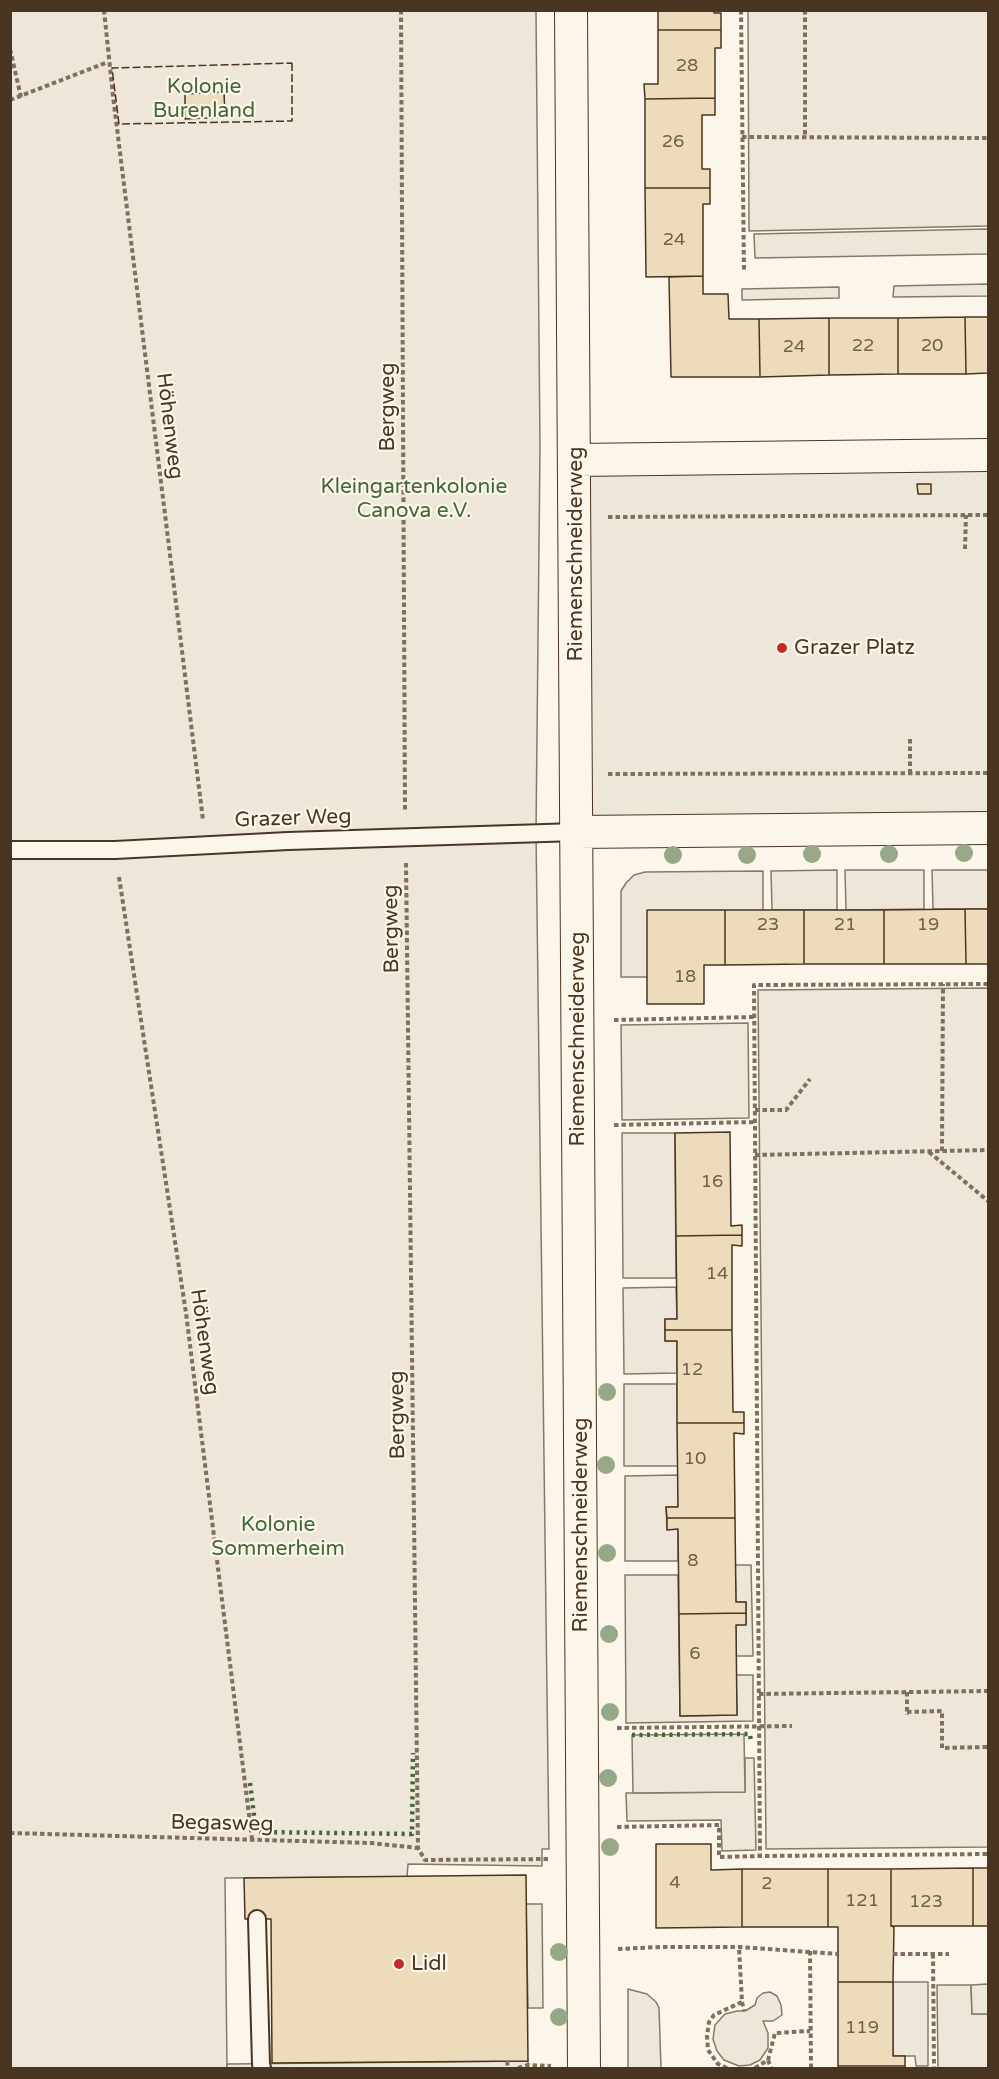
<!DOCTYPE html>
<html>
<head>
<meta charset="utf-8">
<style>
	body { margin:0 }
	#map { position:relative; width:999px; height:2079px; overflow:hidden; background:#fbf6e9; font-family:"Varela Round",sans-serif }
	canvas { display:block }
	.frame { position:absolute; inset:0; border:12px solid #4a3520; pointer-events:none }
</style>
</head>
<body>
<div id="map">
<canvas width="999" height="2079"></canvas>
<div class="frame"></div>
</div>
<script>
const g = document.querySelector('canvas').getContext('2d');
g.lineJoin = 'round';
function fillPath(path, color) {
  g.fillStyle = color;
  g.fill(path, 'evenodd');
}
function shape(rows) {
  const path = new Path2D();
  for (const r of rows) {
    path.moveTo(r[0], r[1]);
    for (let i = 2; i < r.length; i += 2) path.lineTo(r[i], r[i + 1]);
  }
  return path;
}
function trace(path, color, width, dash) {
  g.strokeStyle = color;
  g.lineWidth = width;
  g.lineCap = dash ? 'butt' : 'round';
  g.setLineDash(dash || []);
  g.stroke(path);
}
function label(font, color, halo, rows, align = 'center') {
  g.font = font + ' "Varela Round",sans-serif';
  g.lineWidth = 4.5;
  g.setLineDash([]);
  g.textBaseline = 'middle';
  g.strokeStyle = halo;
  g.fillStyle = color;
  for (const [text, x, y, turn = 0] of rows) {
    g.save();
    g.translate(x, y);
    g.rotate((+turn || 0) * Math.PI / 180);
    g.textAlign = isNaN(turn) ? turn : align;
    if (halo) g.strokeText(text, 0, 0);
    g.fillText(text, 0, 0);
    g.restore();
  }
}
const green = shape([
	[11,11,536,11,540,448,536,832,549,1849,542,1849,542,1866,408,1864,407,1877,225,1878,227,2068,11,2068,11,11],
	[748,11,988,11,988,226,749,231,748,11],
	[837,870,837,910,772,910,771,871,837,870],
	[845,870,924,870,924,909,846,910,845,870],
	[932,870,988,870,988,909,933,909,932,870],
	[763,871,763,910,647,977,621,977,621,891,626,883,634,875,645,872,763,871],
	[988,988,988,1847,766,1849,758,990,988,988],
	[748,1023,749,1118,622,1120,621,1025,748,1023],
	[622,1133,675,1133,676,1278,623,1278,622,1133],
	[676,1287,677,1319,665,1319,665,1341,677,1341,677,1373,624,1374,623,1288,676,1287],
	[624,1384,677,1384,678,1466,624,1466,624,1384],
	[678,1475,678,1507,666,1507,667,1529,678,1529,678,1561,625,1561,625,1476,678,1475],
	[735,1565,751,1565,753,1656,736,1656,736,1625,746,1624,746,1602,736,1602,735,1565],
	[625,1575,678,1575,680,1716,737,1715,736,1675,753,1675,753,1721,626,1723,625,1575],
	[745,1758,754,1758,756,1850,722,1851,721,1820,627,1821,626,1793,745,1792,745,1758],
	[526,1904,542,1904,543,2008,528,2008,526,1904],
	[893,1982,928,1982,928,2066,916,2066,915,2056,893,2056,893,1982],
	[937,1985,971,1985,972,2014,988,2014,988,2068,938,2068,937,1985],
	[770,1992,777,1996,781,2005,782,2015,773,2021,763,2021,768,2033,768,2048,760,2060,750,2065,739,2066,724,2060,717,2051,713,2039,715,2025,725,2014,737,2011,745,2011,755,2005,757,1998,763,1993,770,1992]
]);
fillPath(green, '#ede6d9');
trace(green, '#887966', 1.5);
const parking = shape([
	[988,229,988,254,755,258,754,234,988,229],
	[988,284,988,296,893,297,894,286,988,284],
	[839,287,839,298,742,300,742,289,839,287],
	[988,455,988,828,577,832,575,460,988,455],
	[744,1734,745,1792,633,1793,632,1735,744,1734],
	[988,1984,988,2014,972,2014,971,1985,988,1984],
	[628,1989,647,1994,656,2002,659,2008,661,2068,628,2068,628,1989],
	[528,2061,528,2068,227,2068,227,2064,528,2061]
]);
fillPath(parking, '#ede7d9');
trace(parking, '#887966', 1.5);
const building = shape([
	[658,10,714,10,714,13,721,13,721,30,658,30,658,10],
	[658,30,721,30,721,48,715,48,715,98,645,99,644,84,658,84,658,30],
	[224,92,225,117,185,119,185,94,224,92],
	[715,98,715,115,702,115,702,169,710,169,710,188,645,188,645,99,715,98],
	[645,188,710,188,710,204,703,204,703,276,646,277,645,188],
	[703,276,703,294,728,294,729,319,759,319,760,377,671,377,669,277,703,276],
	[965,317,988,317,988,373,966,374,965,317],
	[965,317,966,374,898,374,898,318,965,317],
	[829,318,829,375,760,377,759,319,829,318],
	[829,318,898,318,898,374,829,375,829,318],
	[917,484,931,484,931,494,918,494,917,484],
	[965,909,966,964,884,964,884,910,965,909],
	[965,909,988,909,988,964,966,964,965,909],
	[647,910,725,910,725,965,704,965,704,1004,647,1004,647,910],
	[725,910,804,910,804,964,725,965,725,910],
	[804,910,884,910,884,964,804,964,804,910],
	[730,1132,731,1226,742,1225,742,1235,676,1236,675,1133,730,1132],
	[742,1235,742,1246,732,1245,732,1330,665,1330,665,1319,677,1319,676,1236,742,1235],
	[665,1330,732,1330,733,1412,744,1412,744,1423,677,1423,677,1341,665,1341,665,1330],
	[677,1423,744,1423,744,1434,734,1433,735,1518,667,1518,666,1507,678,1507,677,1423],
	[667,1518,735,1518,736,1602,746,1602,746,1613,679,1614,678,1529,667,1530,667,1518],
	[746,1613,746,1625,736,1625,737,1715,680,1716,679,1614,746,1613],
	[656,1844,711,1844,711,1870,742,1869,742,1927,656,1928,656,1844],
	[973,1868,988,1868,988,1926,973,1926,973,1868],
	[973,1868,973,1926,891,1926,891,1869,973,1868],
	[742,1869,828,1869,828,1927,742,1927,742,1869],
	[828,1869,891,1869,891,1926,894,1927,893,1982,838,1982,838,1927,828,1927,828,1869],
	[526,1875,528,2061,272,2063,271,1919,245,1919,244,1878,526,1875],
	[838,1982,893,1982,893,2056,905,2056,905,2066,838,2066,838,1982],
	[838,2066,905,2066,905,2068,838,2068,838,2066]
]);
fillPath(building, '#ecdcbc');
trace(building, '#4a3520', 1.5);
const lane = shape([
	[10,850,115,850,288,841,577,832],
	[257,1919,261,2064,262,2068]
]);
const street = shape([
	[571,10,584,2068],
	[575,460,988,455],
	[577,832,988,828]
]);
trace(lane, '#4a3520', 20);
trace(street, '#4a3520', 34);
trace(shape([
	[104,10,113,96,203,820],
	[401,10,405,811],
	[741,10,744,271],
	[805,10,805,137],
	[10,49,21,97],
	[10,100,108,62],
	[742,137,988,138],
	[608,517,988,515],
	[965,549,966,515],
	[910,739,910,774],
	[608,774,988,773],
	[406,863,418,1848,425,1860,550,1859],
	[119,877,186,1313,252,1839],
	[988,984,754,985,760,1856,988,1854],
	[614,1020,754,1017],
	[755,1110,786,1110,810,1079],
	[614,1125,755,1122],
	[942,1151,943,984],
	[929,1152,988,1201],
	[755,1155,988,1150],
	[907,1692,907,1715],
	[759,1694,988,1691],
	[907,1712,942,1711,942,1748,988,1747],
	[617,1728,792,1726],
	[617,1827,719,1825,719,1857,760,1856],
	[10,1833,371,1843,418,1848],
	[618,1949,660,1947,739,1947,838,1954],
	[810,1951,811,2068],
	[893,1954,949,1954],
	[933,1954,934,2068],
	[742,2002,744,2011],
	[768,2060,771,2068],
	[507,2061,508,2068],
	[518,2068,528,2065,551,2066],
	[727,2068,718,2064,708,2050,707,2036,709,2022,714,2015,742,2002,739,1947],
	[755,2068,768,2060,775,2033,810,2031]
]), '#7f6f5c', 4, [4.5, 3]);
trace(lane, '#fbf6e9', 16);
trace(street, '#fbf6e9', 32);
trace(shape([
	[632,1735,750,1734,751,1742],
	[250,1783,256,1832,412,1834,413,1753]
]), '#436837', 4.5, [3, 4.5]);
trace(shape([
	[292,63,292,121,119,124,112,68,292,63]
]), '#4a3520', 1.5, [8, 3]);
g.fillStyle = '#96a887';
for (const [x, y] of [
	[964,853],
	[812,854],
	[889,854],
	[673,855],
	[747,855],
	[607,1392],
	[606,1465],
	[607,1553],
	[609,1634],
	[610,1712],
	[608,1778],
	[610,1847],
	[559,1952],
	[559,2017]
]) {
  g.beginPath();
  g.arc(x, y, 9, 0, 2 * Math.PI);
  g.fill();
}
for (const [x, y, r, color] of [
	[782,648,6,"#c62828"],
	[399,1964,6,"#c62828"]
]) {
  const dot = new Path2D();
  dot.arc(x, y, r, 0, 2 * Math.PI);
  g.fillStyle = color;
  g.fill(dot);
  trace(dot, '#fbf6e9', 2);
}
label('18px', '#725f47', null, [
	["28",687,66],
	["26",673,142],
	["24",674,240],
	["22",863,346],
	["20",932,346],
	["24",794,347],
	["23",768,925],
	["21",845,925],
	["19",928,925],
	["18",685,977],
	["16",712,1182],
	["14",717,1274],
	["12",692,1370],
	["10",695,1459],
	["8",693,1561],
	["6",695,1654],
	["4",675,1883],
	["2",767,1884],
	["121",862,1901],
	["123",926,1902],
	["119",862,2028]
]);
label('21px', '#436837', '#fbf6e9', [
	["Kolonie",204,87],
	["Burenland",204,111],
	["Kleingartenkolonie",414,487],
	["Canova e.V.",414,511],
	["Kolonie",278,1525],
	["Sommerheim",278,1549]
]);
label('21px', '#4a3520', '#fbf6e9', [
	["Bergweg",388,407,-90],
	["Höhenweg",169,426,83],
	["Riemenschneiderweg",576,554,-90],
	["Grazer Weg",293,819,-2],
	["Bergweg",392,929,-91],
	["Riemenschneiderweg",578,1039,-90],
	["Höhenweg",204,1342,82],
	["Bergweg",398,1415,-91],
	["Riemenschneiderweg",581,1525,-90],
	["Begasweg",222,1824,1]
]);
label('21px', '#4a3520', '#fbf6e9', [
	["Grazer Platz",794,648],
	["Lidl",411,1964]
], 'left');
</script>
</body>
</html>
